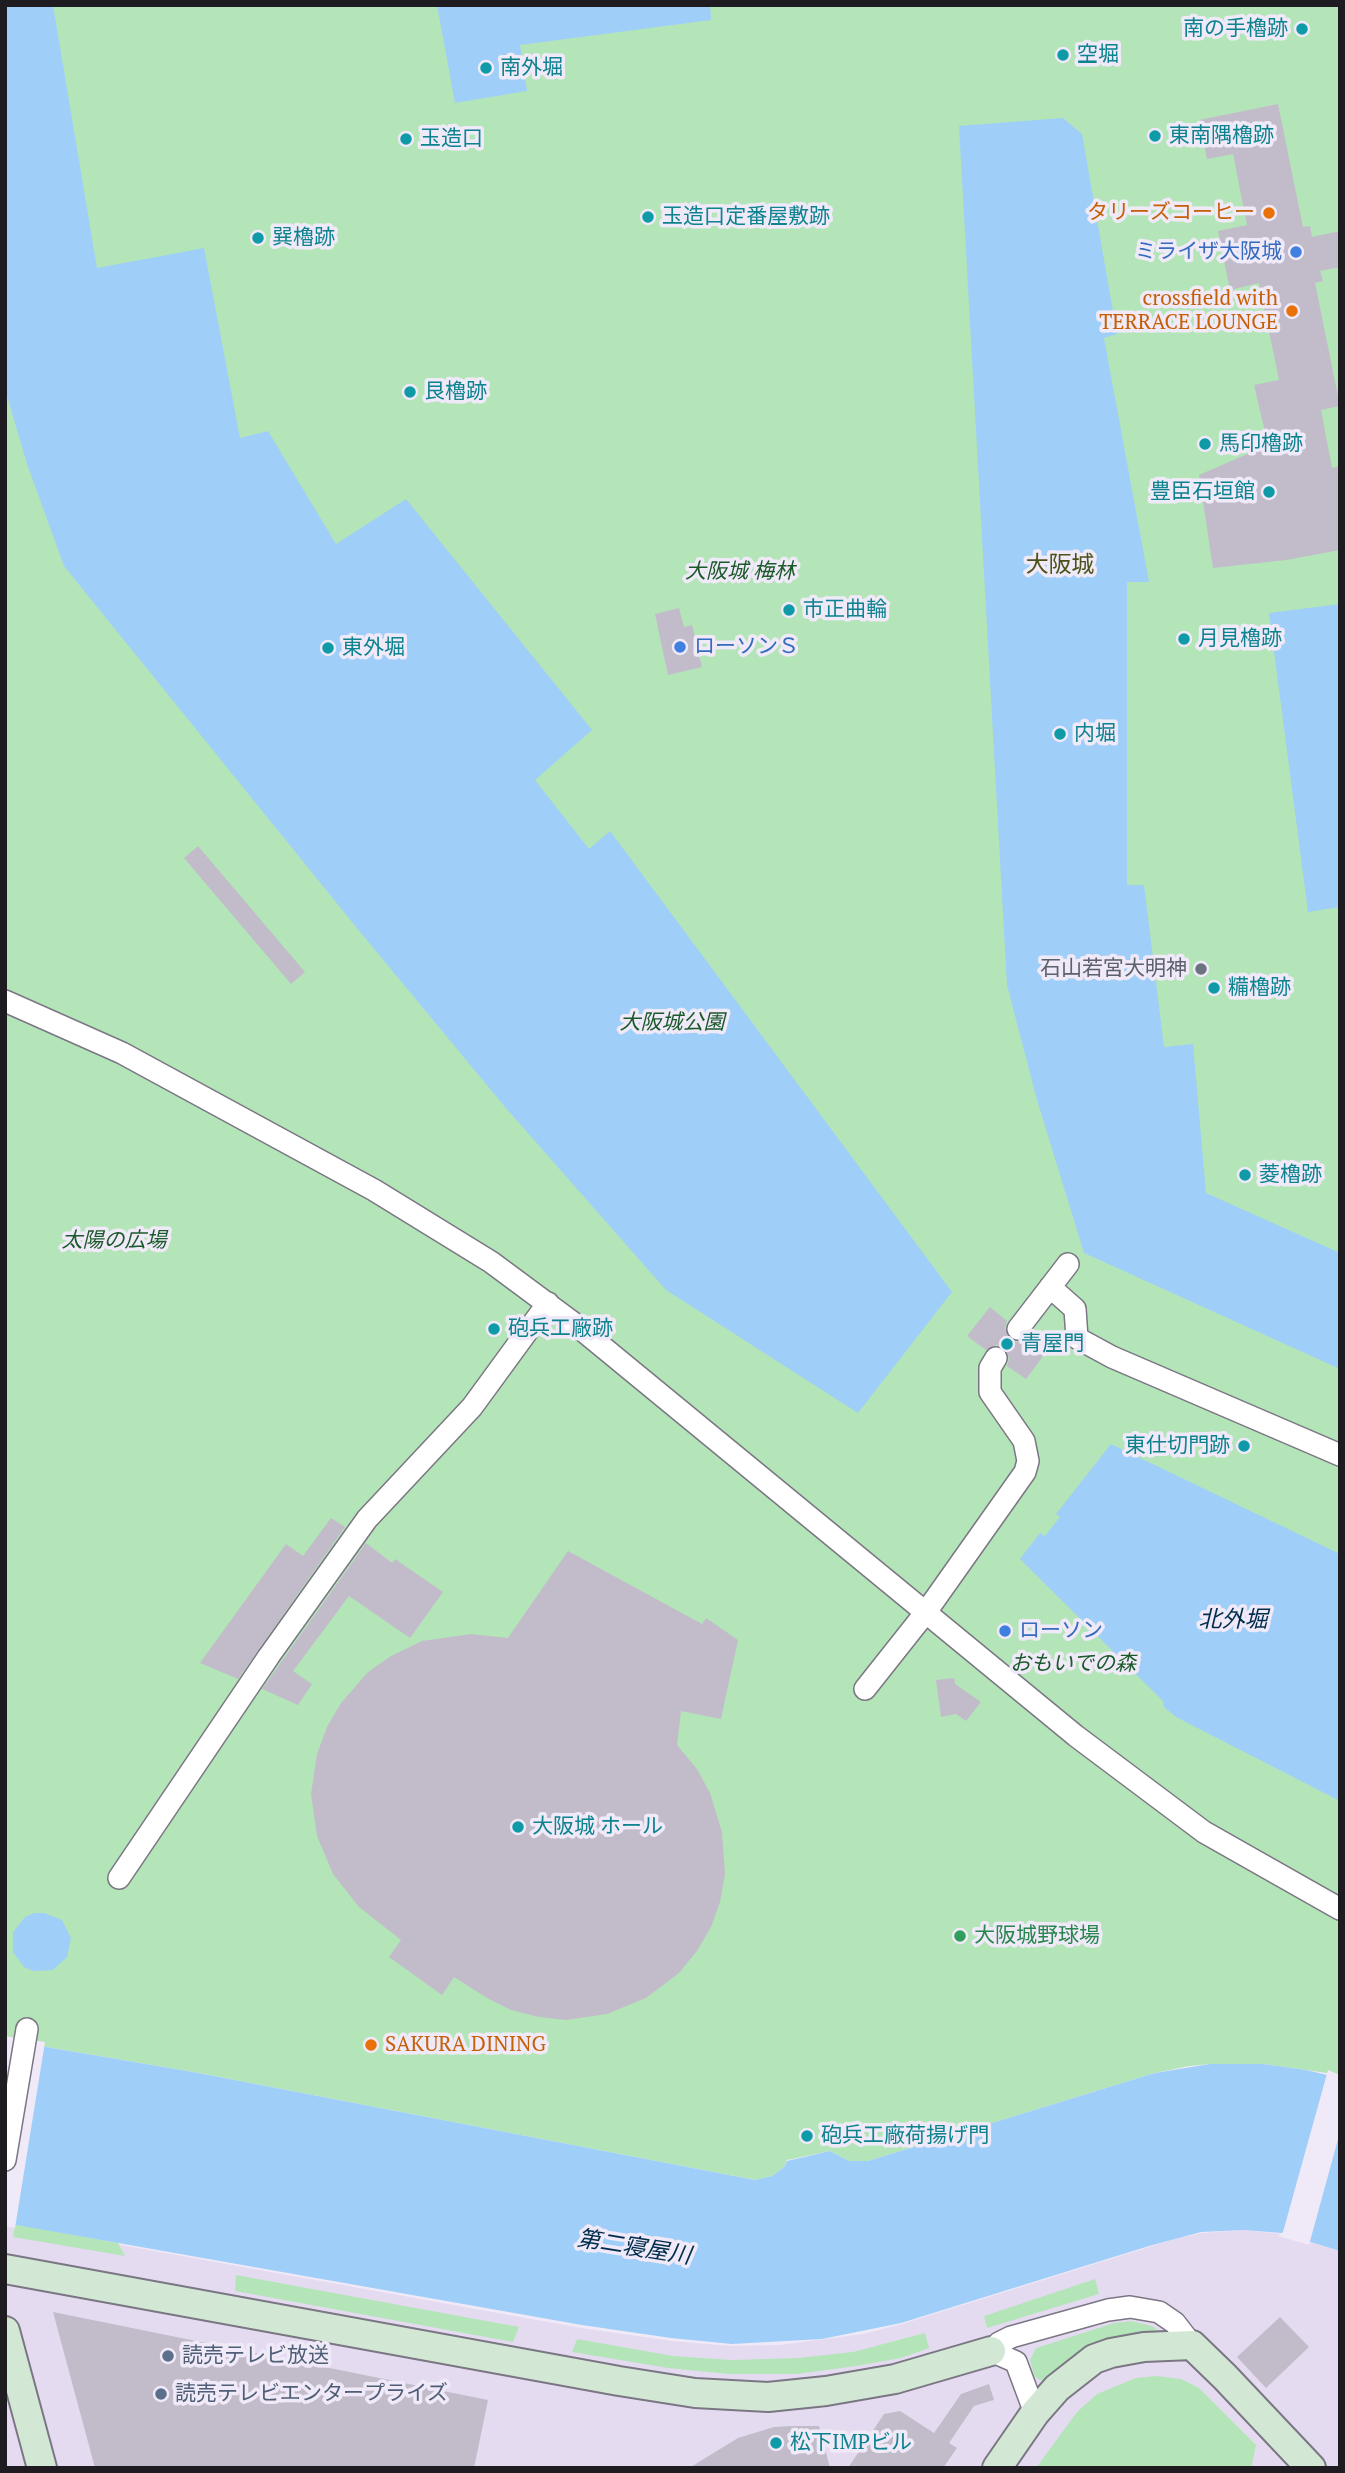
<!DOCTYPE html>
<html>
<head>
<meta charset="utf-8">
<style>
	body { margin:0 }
	#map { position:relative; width:1345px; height:2473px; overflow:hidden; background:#f0e9f8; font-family:"PT Serif",serif }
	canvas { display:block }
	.frame { position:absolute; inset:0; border:7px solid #1e1b21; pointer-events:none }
</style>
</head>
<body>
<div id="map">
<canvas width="1345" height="2473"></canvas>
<div class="frame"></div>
</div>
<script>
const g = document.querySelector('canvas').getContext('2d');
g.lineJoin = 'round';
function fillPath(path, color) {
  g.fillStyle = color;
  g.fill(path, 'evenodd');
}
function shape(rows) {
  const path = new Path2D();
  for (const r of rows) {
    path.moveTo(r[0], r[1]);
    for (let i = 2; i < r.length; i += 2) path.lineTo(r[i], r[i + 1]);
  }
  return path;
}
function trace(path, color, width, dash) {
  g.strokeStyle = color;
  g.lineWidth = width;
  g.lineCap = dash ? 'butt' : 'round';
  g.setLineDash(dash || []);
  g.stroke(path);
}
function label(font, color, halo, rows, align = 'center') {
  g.font = font + ' "PT Serif","Noto Sans JP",serif';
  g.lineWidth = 7;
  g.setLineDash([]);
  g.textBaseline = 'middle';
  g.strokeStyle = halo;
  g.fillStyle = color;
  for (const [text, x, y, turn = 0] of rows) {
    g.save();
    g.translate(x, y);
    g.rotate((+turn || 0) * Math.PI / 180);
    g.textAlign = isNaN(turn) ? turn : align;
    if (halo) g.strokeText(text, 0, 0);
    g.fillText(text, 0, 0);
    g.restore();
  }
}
fillPath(shape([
	[5,2224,581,2328,672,2341,731,2346,780,2345,863,2334,902,2324,1175,2239,1202,2233,1244,2230,1282,2234,1340,2251,1340,2468,5,2468]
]), '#e5dbf1');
fillPath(shape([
	[5,5,1340,5,1340,2078,1327,2073,1263,2064,1210,2064,1189,2066,1155,2073,868,2161,849,2161,830,2151,787,2160,784,2167,772,2176,755,2180,193,2072,5,2040],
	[15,2224,118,2243,125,2256,13,2237],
	[236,2275,519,2327,513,2342,235,2291],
	[1095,2279,1099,2294,987,2328,984,2316],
	[1131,2321,1152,2326,1162,2333,1144,2333,1112,2339,1045,2381,1039,2380,1034,2375,1030,2360,1036,2348,1114,2323],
	[925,2333,929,2348,901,2358,856,2366,797,2374,729,2374,668,2368,572,2352,577,2339,673,2356,731,2360,798,2358,853,2352],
	[1157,2376,1181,2379,1199,2388,1256,2445,1251,2468,1036,2468,1077,2412,1097,2394,1136,2378]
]), '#b3e5b9');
fillPath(shape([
	[5,5,53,5,97,268,204,248,240,438,268,431,336,544,406,499,592,730,535,780,589,849,610,831,952,1292,858,1413,666,1290,505,1107,356,927,64,566,27,464,5,389],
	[437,5,710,5,711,20,520,45,527,91,455,103],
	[1063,118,1082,134,1117,334,1104,338,1149,582,1127,582,1127,885,1144,885,1164,1047,1193,1044,1206,1193,1340,1253,1340,1369,1084,1253,1037,1100,1007,985,959,126],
	[1340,604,1340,907,1308,912,1269,613],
	[1111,1444,1340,1554,1340,1801,1176,1717,1164,1707,1163,1701,1020,1559,1040,1533,1045,1536,1060,1517,1056,1514],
	[34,1913,44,1913,62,1920,71,1938,67,1957,53,1970,33,1971,24,1967,13,1952,13,1932,25,1917],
	[5,2040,193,2072,755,2180,772,2176,784,2167,787,2161,830,2151,849,2161,868,2161,1155,2073,1210,2064,1263,2064,1306,2070,1340,2078,1340,2251,1281,2233,1244,2230,1201,2232,1149,2246,901,2323,822,2339,732,2344,671,2338,582,2325,5,2223]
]), '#9fcff8');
fillPath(shape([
	[5,2036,45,2042,15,2228,5,2226],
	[1328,2070,1340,2075,1340,2132,1309,2245,1278,2236,1283,2232]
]), '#f0e9f8');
fillPath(shape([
	[1278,104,1303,227,1310,226,1312,237,1340,231,1340,267,1320,271,1323,281,1315,283,1340,406,1321,410,1332,468,1340,466,1340,550,1286,560,1213,568,1199,475,1268,445,1254,385,1279,380,1259,283,1230,290,1218,231,1247,225,1233,154,1207,159,1199,120],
	[679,608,684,627,692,625,702,667,668,675,655,614],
	[198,846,305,972,291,984,184,858],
	[990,1307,1007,1321,1005,1328,1010,1339,1017,1342,1028,1337,1046,1352,1026,1379,1007,1366,1009,1358,1003,1347,996,1345,986,1350,967,1336],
	[331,1518,345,1527,238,1679,200,1663,286,1544,303,1556],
	[366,1543,392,1563,395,1559,443,1592,410,1638,349,1596,293,1671,312,1684,298,1705,262,1689],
	[568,1551,702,1624,706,1618,738,1640,721,1719,681,1711,677,1745,697,1769,710,1793,722,1832,725,1874,720,1902,711,1927,697,1951,679,1973,646,1998,607,2014,566,2020,539,2017,511,2010,487,1998,454,1977,442,1995,389,1957,401,1940,359,1907,333,1874,317,1836,311,1794,317,1754,327,1727,341,1703,368,1672,391,1656,422,1641,471,1634,508,1638],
	[954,1678,955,1684,981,1702,966,1721,956,1714,941,1717,936,1680],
	[53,2312,488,2400,474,2468,95,2468],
	[1280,2317,1309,2347,1266,2388,1237,2357],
	[989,2384,994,2400,974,2406,949,2443,957,2448,943,2468,848,2468,884,2414,900,2411,934,2433,961,2394],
	[792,2426,819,2426,830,2468,689,2468,738,2438,774,2427]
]), '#c2bcca');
const street = shape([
	[5,1001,122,1053,374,1190,491,1262,576,1325,1076,1736,1204,1832,1340,1909],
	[1050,1287,1075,1309,1077,1338,1112,1357,1340,1455],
	[1018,1329,1068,1264],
	[865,1689,926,1612,1025,1472,1028,1461,1024,1441,990,1392,990,1368,996,1358],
	[119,1878,269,1656,367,1519,472,1407,548,1303],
	[5,2160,27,2029],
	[1035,2413,1016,2362,991,2351,999,2343,1011,2337,1108,2310,1130,2307,1159,2312,1175,2323,1192,2345]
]);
const secondary = shape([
	[5,2269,619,2381,695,2393,768,2397,826,2391,895,2379,991,2351],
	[5,2331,42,2468],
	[997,2468,1035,2413,1057,2388,1094,2359,1111,2353,1144,2347,1192,2345,1225,2377,1311,2468]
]);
trace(street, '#7b7683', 24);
trace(secondary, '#7b7683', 32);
trace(street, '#fff', 21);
trace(secondary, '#d2e8d4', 28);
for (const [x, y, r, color] of [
	[1302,29,7,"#0f9aa8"],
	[1063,55,7,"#0f9aa8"],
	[486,68,7,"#0f9aa8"],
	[1155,136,7,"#0f9aa8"],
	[406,139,7,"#0f9aa8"],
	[1269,213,7,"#e8710a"],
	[648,217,7,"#0f9aa8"],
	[258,238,7,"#0f9aa8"],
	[1296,252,7,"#3f7fe0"],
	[1292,311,7,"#e8710a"],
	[410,392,7,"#0f9aa8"],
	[1205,444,7,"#0f9aa8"],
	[1269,492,7,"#0f9aa8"],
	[789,610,7,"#0f9aa8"],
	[1184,639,7,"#0f9aa8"],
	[680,647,7,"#3f7fe0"],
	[328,648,7,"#0f9aa8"],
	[1060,734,7,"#0f9aa8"],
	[1201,969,7,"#6b7280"],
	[1214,988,7,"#0f9aa8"],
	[1245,1175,7,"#0f9aa8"],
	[494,1329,7,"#0f9aa8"],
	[1007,1344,7,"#0f9aa8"],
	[1244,1446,7,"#0f9aa8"],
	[1005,1631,7,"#3f7fe0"],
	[518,1827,7,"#0f9aa8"],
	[960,1936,7,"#2e9e5b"],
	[371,2045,7,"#e8710a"],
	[807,2136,7,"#0f9aa8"],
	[168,2356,7,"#5c6f8a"],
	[161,2394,7,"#5c6f8a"],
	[776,2443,7,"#0f9aa8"]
]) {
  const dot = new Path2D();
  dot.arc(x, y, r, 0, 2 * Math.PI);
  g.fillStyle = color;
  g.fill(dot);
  trace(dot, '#f0e9f8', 2.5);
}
label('21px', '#0d838f', '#f0e9f8', [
	["南の手櫓跡",1288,29,"right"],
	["空堀",1077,55],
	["南外堀",500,68],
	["東南隅櫓跡",1169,136],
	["玉造口",420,139],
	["玉造口定番屋敷跡",662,217],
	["巽櫓跡",272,238],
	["艮櫓跡",424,392],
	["馬印櫓跡",1219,444],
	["豊臣石垣館",1255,492,"right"],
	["市正曲輪",803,610],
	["月見櫓跡",1198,639],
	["東外堀",342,648],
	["内堀",1074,734],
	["糒櫓跡",1228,988],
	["菱櫓跡",1259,1175],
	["砲兵工廠跡",508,1329],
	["青屋門",1021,1344],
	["東仕切門跡",1230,1446,"right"],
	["大阪城 ホール",532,1827],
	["砲兵工廠荷揚げ門",821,2136],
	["松下IMPビル",790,2443]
], 'left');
label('21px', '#c56008', '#f0e9f8', [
	["タリーズコーヒー",1255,213],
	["crossfield with",1278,299],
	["TERRACE LOUNGE",1278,323],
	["SAKURA DINING",385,2045,"left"]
], 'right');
label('21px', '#366cbe', '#f0e9f8', [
	["ミライザ大阪城",1282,252,"right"],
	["ローソンＳ",694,647],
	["ローソン",1019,1631]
], 'left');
label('italic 21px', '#1a5a2a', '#f0e9f8', [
	["大阪城 梅林",740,572],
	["大阪城公園",672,1023],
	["太陽の広場",114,1241],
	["おもいでの森",1073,1664]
]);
label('21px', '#5b616d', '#f0e9f8', [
	["石山若宮大明神",1187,969]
], 'right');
label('21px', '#27864d', '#f0e9f8', [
	["大阪城野球場",974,1936]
], 'left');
label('21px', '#4e5e75', '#f0e9f8', [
	["読売テレビ放送",182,2356],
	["読売テレビエンタープライズ",175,2394]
], 'left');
label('23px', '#4b5219', '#f0e9f8', [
	["大阪城",1060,565]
]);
label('italic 23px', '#002d4d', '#f0e9f8', [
	["北外堀",1233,1620],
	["第二寝屋川",634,2248,9]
]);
</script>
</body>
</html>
